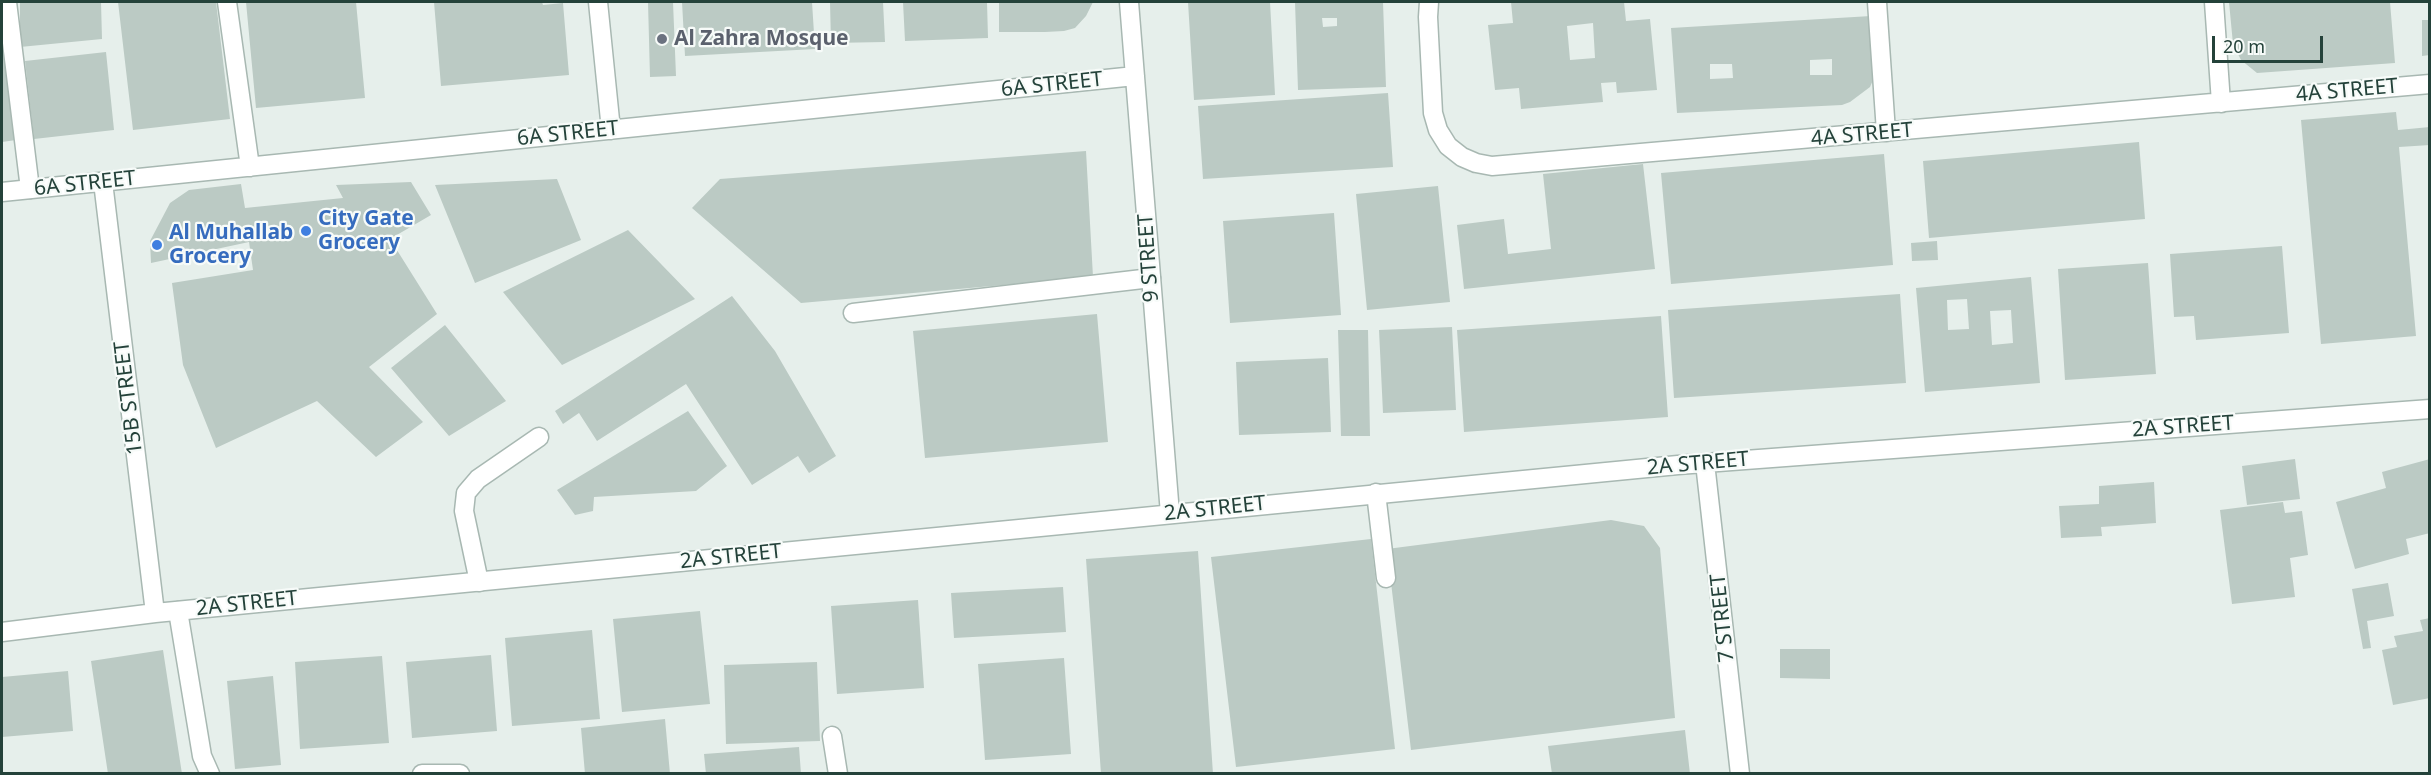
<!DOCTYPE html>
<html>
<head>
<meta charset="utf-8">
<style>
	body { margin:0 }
	#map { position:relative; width:2431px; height:775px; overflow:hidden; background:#e6efeb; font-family:"Noto Sans",sans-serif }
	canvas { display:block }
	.frame { position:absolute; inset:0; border:3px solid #24423a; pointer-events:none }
	.scale { position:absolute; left:2212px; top:36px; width:111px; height:27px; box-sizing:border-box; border:3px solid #24423a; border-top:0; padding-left:8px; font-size:18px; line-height:21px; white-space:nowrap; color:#24423a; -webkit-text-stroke:4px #f7fbf9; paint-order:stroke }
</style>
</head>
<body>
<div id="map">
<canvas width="2431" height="775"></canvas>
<div class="frame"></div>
<div class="scale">20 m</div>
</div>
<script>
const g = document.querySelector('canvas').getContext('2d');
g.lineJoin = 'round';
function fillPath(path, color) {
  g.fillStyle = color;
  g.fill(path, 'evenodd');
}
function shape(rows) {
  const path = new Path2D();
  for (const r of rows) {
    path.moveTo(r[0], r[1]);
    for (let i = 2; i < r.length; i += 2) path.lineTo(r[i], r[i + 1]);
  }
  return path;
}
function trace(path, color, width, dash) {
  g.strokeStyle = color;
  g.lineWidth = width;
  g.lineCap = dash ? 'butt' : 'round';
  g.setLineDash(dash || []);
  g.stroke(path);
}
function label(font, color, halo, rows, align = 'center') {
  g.font = font + ' "Noto Sans",sans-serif';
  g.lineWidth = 4.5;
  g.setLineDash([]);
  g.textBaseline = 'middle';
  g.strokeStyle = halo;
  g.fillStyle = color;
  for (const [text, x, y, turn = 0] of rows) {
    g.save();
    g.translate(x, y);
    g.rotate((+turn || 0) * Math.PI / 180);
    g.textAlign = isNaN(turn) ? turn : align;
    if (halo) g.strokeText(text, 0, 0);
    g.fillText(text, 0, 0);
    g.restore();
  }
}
fillPath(shape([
	[20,2,101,2,102,39,20,47],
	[118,2,216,2,230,119,133,130],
	[246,2,356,2,365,98,256,108],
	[434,2,542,2,543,5,563,3,569,75,441,86],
	[648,2,673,2,676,76,650,77],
	[682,2,812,2,815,49,685,56],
	[830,2,883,2,885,42,831,43],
	[903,2,987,2,988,38,905,41],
	[999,2,1093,2,1086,16,1075,28,1064,31,1045,32,999,32],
	[1188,2,1270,2,1275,95,1194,100],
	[1295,2,1383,2,1386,87,1298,90],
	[1322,18,1337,18,1337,26,1323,27],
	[1511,2,1624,2,1626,21,1650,19,1657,90,1617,93,1616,82,1601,83,1603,102,1521,109,1519,88,1495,90,1488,25,1513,23],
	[1593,23,1595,58,1570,60,1567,26],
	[2229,2,2390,2,2395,63,2257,73,2241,60,2233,44],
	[2,6,16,140,2,142],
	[1871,16,1877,71,1870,87,1850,102,1842,105,1677,113,1671,28],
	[1832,59,1832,75,1810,75,1810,60],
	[1710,64,1732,64,1733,78,1710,79],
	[2422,20,2430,20,2430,55,2422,56],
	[106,52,114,130,34,139,25,61],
	[1388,93,1393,167,1203,179,1198,106],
	[2396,112,2398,130,2430,127,2430,145,2399,147,2416,336,2321,344,2301,120],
	[2139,142,2145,219,1929,238,1923,161],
	[1086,151,1093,277,801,303,692,208,720,179],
	[1884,154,1893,265,1671,284,1661,173],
	[1643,164,1655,269,1464,289,1457,225,1504,219,1508,254,1551,249,1543,174],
	[557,179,581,240,475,283,435,185],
	[411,182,431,215,390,239,437,314,369,367,423,422,376,457,317,401,216,448,183,365,172,283,253,270,249,242,151,263,150,241,170,203,189,190,241,184,245,208,343,198,336,185],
	[1438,186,1450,302,1367,310,1356,194],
	[1334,213,1341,315,1230,323,1223,221],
	[628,230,695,299,562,365,503,292],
	[1937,241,1938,260,1912,261,1911,243],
	[2282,246,2289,333,2196,340,2194,316,2174,317,2170,254],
	[2148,263,2156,374,2065,380,2058,269],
	[2031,277,2040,383,1925,392,1916,288],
	[1967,299,1969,329,1948,330,1947,300],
	[2011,310,2013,343,1992,345,1990,311],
	[1900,294,1906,383,1674,398,1668,310],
	[732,296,775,351,836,456,809,473,798,456,752,485,686,384,597,441,579,413,563,424,555,411],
	[1097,314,1108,442,925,458,913,331],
	[1661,316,1668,417,1464,432,1457,330],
	[445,325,506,401,449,436,391,368],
	[1452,327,1456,410,1383,413,1379,330],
	[1338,330,1368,330,1370,436,1341,436],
	[1328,358,1331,432,1239,435,1236,362],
	[688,411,727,466,696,491,594,497,593,511,575,515,557,490],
	[2295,459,2300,499,2247,505,2242,466],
	[2430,459,2430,533,2406,539,2409,554,2355,569,2336,502,2386,488,2382,472],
	[2154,482,2156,523,2101,527,2102,536,2061,538,2059,506,2099,504,2099,486],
	[2283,502,2285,513,2302,511,2308,555,2290,558,2295,597,2232,604,2220,510],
	[1611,520,1644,526,1660,548,1675,718,1411,750,1387,549],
	[1371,539,1395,749,1236,767,1211,557],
	[1198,551,1213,774,1101,774,1086,559],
	[2388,583,2394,616,2367,621,2371,648,2363,649,2352,589],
	[1063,587,1066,632,954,638,951,593],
	[918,600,924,688,837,694,831,606],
	[700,611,710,704,622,712,613,619],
	[2430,618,2430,698,2393,705,2382,650,2397,647,2394,636,2423,631,2420,620],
	[592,630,600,719,512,726,505,638],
	[1780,649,1830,649,1830,679,1780,678],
	[163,650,182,774,108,774,91,661],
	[491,655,497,731,412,738,406,662],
	[382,656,389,743,300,749,295,662],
	[1064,658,1071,754,985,760,978,664],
	[817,662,820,741,726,744,724,665],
	[68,671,73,731,2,737,2,677],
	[273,676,281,765,235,769,227,681],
	[665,719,670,774,585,774,581,728],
	[1685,730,1690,774,1552,774,1548,746],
	[799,747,801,774,706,774,704,754]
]), '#bbcac4');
const lane = shape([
	[7,2,30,189],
	[853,313,1151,278],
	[1376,493,1386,578],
	[479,582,464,511,466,493,478,479,539,437],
	[178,611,202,756,210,774],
	[832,736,838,774],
	[422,774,460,774]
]);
const street = shape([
	[227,2,250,167],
	[598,2,611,130],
	[1129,2,1170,514],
	[1429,2,1428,17,1433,113,1438,130,1448,146,1462,157,1476,163,1492,166,2430,84],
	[1877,2,1886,132],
	[2214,2,2221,103],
	[103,182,155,613],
	[2,192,1135,76],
	[1705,463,1740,774],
	[2,632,155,613,1678,465,2430,409]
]);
trace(lane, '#a8b8b2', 21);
trace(street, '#a8b8b2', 21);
trace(lane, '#fff', 18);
trace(street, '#fff', 18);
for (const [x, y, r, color] of [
	[662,39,6,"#6b7280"],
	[306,231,6,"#3f7fe0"],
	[157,245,6,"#3f7fe0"]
]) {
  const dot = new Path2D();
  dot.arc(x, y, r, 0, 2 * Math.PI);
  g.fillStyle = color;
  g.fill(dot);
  trace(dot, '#f7fbf9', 2);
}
label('bold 21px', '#5b616d', '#f7fbf9', [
	["Al Zahra Mosque",674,39]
], 'left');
label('21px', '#24423a', '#f7fbf9', [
	["6A STREET",1052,85,-6],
	["4A STREET",2347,91,-5],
	["6A STREET",568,134,-6],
	["4A STREET",1862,135,-5],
	["6A STREET",85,184,-6],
	["9 STREET",1149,258,-94],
	["15B STREET",129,398,-97],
	["2A STREET",2183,427,-4],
	["2A STREET",1698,464,-5],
	["2A STREET",1215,509,-6],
	["2A STREET",731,557,-6],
	["2A STREET",247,604,-6],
	["7 STREET",1723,618,-96]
]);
label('bold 21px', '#366cbe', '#f7fbf9', [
	["City Gate",318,219],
	["Grocery",318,243],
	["Al Muhallab",169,233],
	["Grocery",169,257]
], 'left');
</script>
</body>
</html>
